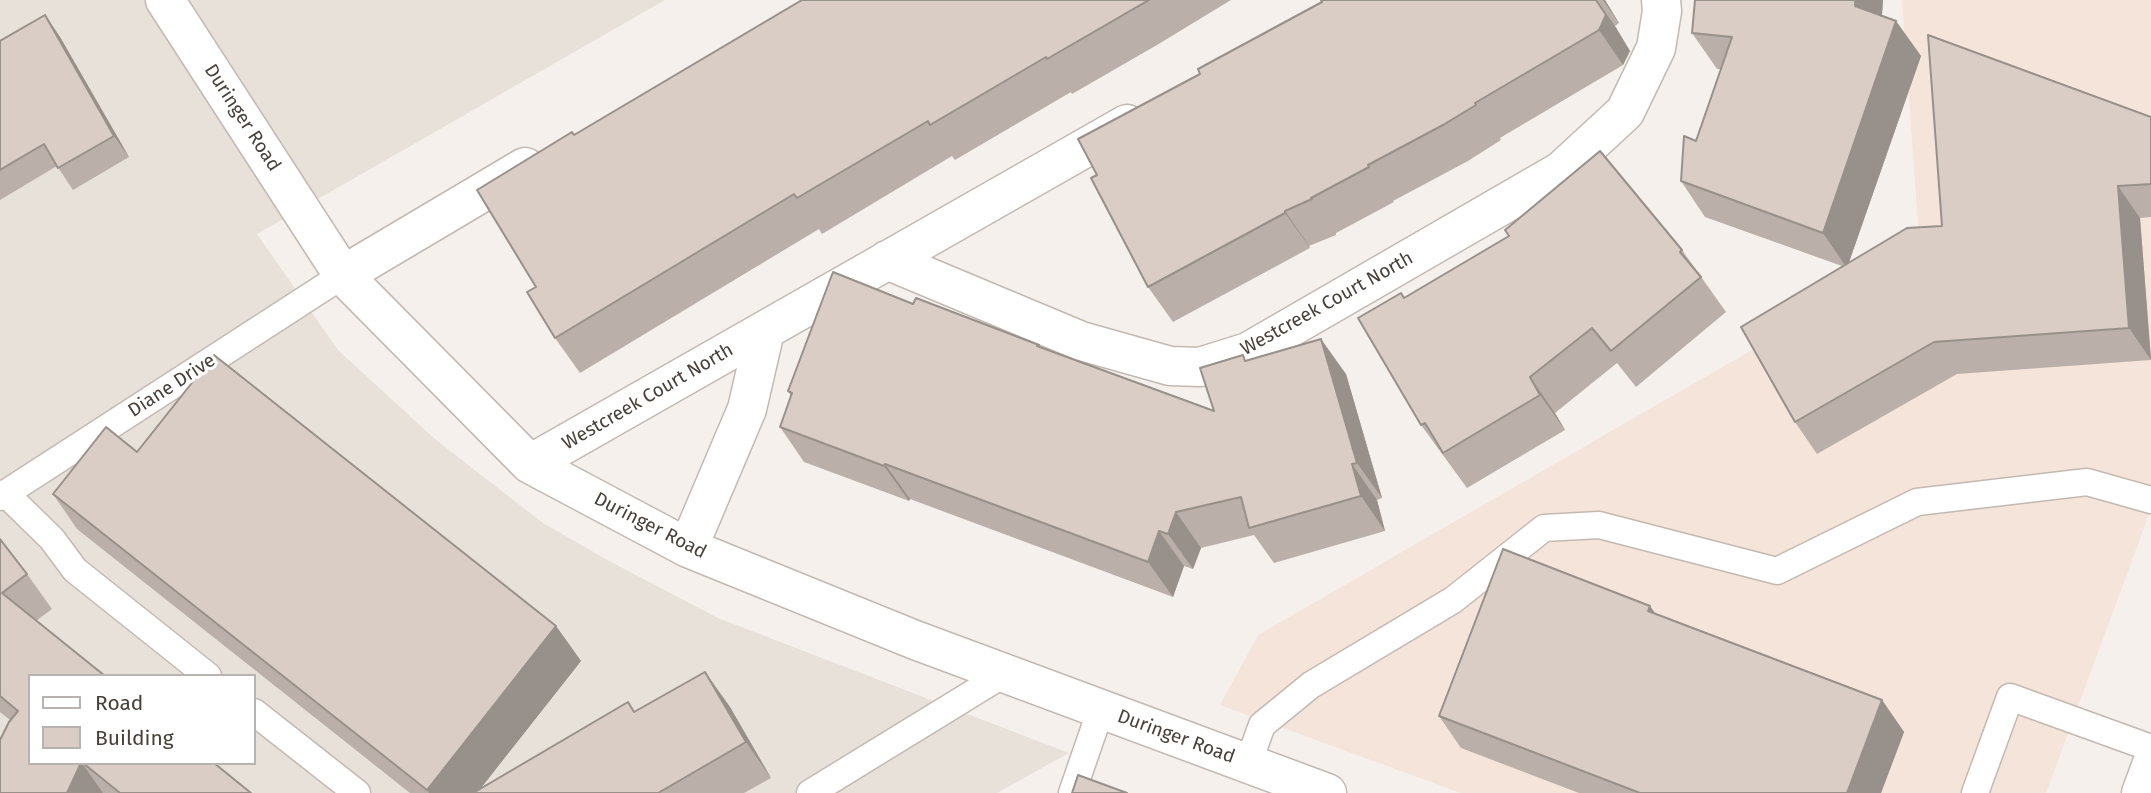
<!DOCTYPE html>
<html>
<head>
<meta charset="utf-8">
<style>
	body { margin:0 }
	#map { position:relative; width:2151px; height:793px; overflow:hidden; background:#f5f0ec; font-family:"Fira Sans",sans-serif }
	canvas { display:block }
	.legend { position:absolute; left:28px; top:674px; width:228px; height:91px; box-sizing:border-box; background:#fff; border:2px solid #b6b3b0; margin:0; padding:9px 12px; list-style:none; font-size:21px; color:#494039 }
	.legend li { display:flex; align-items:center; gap:14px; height:35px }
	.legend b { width:35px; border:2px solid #b6b3b0 }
</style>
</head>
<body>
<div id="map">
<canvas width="2151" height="793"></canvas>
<ul class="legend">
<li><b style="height:9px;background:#fff"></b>Road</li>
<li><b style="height:19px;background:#d9cdc5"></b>Building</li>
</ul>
</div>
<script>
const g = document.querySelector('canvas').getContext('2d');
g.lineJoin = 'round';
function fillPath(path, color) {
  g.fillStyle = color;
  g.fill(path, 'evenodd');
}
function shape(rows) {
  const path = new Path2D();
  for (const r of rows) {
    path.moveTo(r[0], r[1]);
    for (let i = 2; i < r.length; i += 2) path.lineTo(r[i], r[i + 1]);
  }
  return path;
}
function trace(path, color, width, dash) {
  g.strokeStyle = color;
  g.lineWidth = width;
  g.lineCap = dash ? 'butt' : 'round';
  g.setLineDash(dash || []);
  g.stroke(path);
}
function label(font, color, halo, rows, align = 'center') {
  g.font = font + ' "Fira Sans",sans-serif';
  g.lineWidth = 6;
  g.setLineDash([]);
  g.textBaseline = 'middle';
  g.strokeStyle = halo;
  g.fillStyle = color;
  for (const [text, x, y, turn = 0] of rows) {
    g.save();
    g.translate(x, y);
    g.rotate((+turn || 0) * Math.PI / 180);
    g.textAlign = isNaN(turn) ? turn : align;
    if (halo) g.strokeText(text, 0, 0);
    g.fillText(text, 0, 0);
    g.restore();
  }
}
fillPath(shape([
	[0,0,665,0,257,234,338,350,436,440,543,523,611,562,718,618,1069,753,997,793,0,793],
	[30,676,254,676,254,763,30,763]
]), '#e8e1da');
fillPath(shape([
	[1902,0,2151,0,2151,509,2046,793,1461,793,1220,705,1258,635,1920,253]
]), '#f5e4d9');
const service = shape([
	[5,493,52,539,75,570,208,676],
	[0,497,343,275],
	[254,712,357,793],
	[1248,764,1262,725,1311,685,1453,600,1544,528,1599,525,1777,571,1917,502,2087,482,2151,500],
	[810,793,1004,674],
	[1072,793,1101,709],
	[1975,793,2010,697,2151,748]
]);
const minor = shape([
	[165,0,343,275,530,464,688,548,915,640,1327,793],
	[887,260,1081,341,1170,366,1200,367,1248,352,1561,171,1625,112,1656,48,1662,11,1661,0],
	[343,275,525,167],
	[530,464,1127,124],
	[688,548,747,409,765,331]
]);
const tertiary = shape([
	[2141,793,2151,766]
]);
trace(service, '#c3b9b1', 29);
trace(minor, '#c3b9b1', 41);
trace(tertiary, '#c3b9b1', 41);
trace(service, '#fff', 26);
trace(minor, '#fff', 38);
trace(tertiary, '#fff', 38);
fillPath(shape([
	[802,0,1231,0,1157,45,1072,94,1071,92,955,160,952,156,822,234,819,229,580,373,555,338,536,287,574,135],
	[1321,0,1605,0,1619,23,1615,26,1630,51,1623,65,1500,138,1501,140,1468,161,1393,201,1394,202,1336,233,1336,235,1309,246,1310,248,1173,322,1148,287,1097,175,1200,74,1322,2],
	[1695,0,1883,0,1882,16,1896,21,1921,56,1849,262,1942,226,2151,117,2151,217,2140,218,2151,360,1957,374,1817,454,1795,422,1842,266,1705,217,1681,181,1721,69,1717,69,1692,33],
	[45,15,60,37,129,157,73,190,57,166,0,200,0,41],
	[1682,250,1726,312,1636,387,1617,363,1555,413,1565,430,1467,488,1421,425,1405,298],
	[913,304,1039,345,1042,348,1214,411,1247,361,1346,374,1382,498,1377,500,1385,531,1274,563,1254,535,1201,548,1193,569,1184,566,1173,597,910,499,909,501,804,462,780,427,791,396,788,391],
	[137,452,556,626,581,661,480,789,635,712,705,672,730,707,771,778,744,793,410,793,77,529,53,494],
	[0,539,27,574,52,609,36,621,251,793,0,793,10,720,0,712],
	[1656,614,1882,700,1904,732,1881,793,1579,793,1461,748,1439,716]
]), '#bbb0a9');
fillPath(shape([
	[1596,0,1615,26,1630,51,1623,65,1599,30],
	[1603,0,1605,0,1619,23],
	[1855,0,1883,0,1880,41,1855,6],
	[45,15,60,37,129,157,114,136],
	[1896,21,1921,56,1847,268,1823,233],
	[2118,186,2140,218,2151,360,2129,328],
	[1285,211,1309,246,1310,248,1285,213],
	[1321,339,1346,374,1382,498,1357,463],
	[1530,377,1555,413,1565,430,1540,395],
	[885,464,910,499,909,501,884,466],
	[1352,464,1377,500,1385,531,1361,496],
	[1176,512,1201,548,1193,569,1168,534],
	[1159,531,1184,566,1173,597,1148,562],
	[1650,606,1672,637,1648,611],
	[556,626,581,661,477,793,429,793,427,790],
	[705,672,730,707,771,778,746,742],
	[1882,700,1904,732,1881,793,1847,793],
	[81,763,82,763,103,793,67,793]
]), '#98908a');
const building = shape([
	[802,0,1149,0,1047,59,1046,57,930,125,928,121,797,198,794,194,555,338,527,292,536,287,477,190,572,132,574,135,802,0],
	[1321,0,1596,0,1606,15,1599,30,1475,103,1476,105,1443,125,1368,165,1369,167,1311,198,1312,199,1285,211,1285,213,1148,287,1091,178,1097,175,1078,139,1200,74,1198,69,1322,2,1321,0],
	[1695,0,1855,0,1855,6,1896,21,1823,233,1681,181,1684,136,1696,141,1732,37,1692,33,1695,0],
	[45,15,114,136,58,168,44,144,0,170,0,41,45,15],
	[1928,35,2151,117,2151,184,2118,186,2129,328,1934,342,1795,422,1741,327,1907,228,1942,226,1928,35],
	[1600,151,1682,250,1680,252,1701,277,1611,351,1592,328,1530,377,1540,395,1443,453,1425,423,1421,425,1358,318,1401,293,1404,298,1509,236,1505,230,1600,151],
	[833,272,913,304,916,298,1039,345,1037,346,1214,411,1200,368,1243,355,1245,361,1321,339,1357,463,1352,464,1361,496,1249,528,1241,497,1176,512,1168,534,1159,531,1148,562,885,464,884,466,780,427,792,393,788,391,833,272],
	[214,355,556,626,427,790,53,494,106,427,137,452,214,355],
	[0,539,27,574,2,593,105,676,30,676,30,763,81,763,67,793,0,793,0,740,9,722,18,711,0,696,0,539],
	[1503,549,1650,606,1648,611,1882,700,1847,793,1640,793,1439,716,1503,549],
	[705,672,746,742,658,793,473,793,628,702,634,712,705,672],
	[83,763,214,763,251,793,120,793,83,763],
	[1078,775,1127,793,1072,793,1078,775]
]);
fillPath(building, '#d9cdc5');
trace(building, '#98908a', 2);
label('19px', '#494039', '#fff', [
	["Duringer Road",242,118,57],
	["Westcreek Court North",1327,304,-29],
	["Diane Drive",172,386,-33],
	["Westcreek Court North",648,397,-30],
	["Duringer Road",650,526,27],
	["Duringer Road",1176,737,20]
]);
</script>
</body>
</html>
